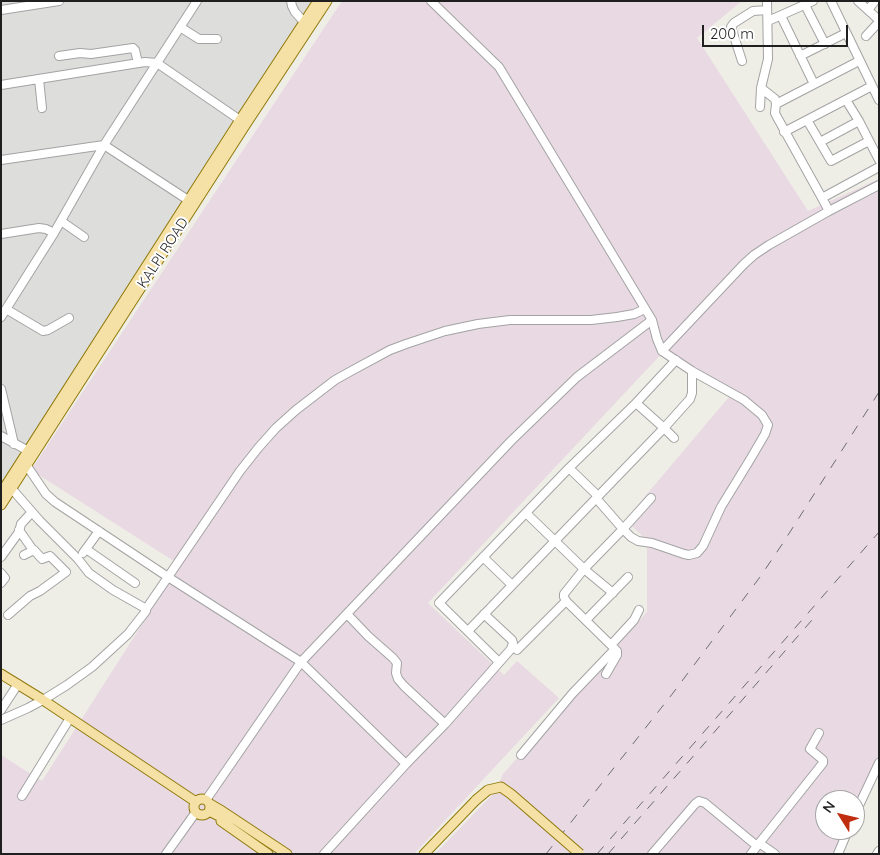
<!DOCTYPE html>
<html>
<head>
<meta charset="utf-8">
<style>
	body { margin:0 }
	#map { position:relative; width:880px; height:855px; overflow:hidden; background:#efeee6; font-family:Quicksand,sans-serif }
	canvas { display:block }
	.frame { position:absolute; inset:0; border:2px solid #1f1f1f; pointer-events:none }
	.north { position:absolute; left:815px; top:790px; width:50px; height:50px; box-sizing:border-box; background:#fff; border:1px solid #a5a5a5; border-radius:50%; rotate:306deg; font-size:14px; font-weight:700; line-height:20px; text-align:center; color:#1f1f1f }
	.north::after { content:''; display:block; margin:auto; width:18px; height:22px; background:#c02d0f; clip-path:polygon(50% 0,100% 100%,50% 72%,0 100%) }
	.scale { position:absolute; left:702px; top:25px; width:146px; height:22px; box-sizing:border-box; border:2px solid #1f1f1f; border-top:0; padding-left:6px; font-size:15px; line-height:18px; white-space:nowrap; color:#1f1f1f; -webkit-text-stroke:4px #fff; paint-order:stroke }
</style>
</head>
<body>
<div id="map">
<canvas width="880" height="855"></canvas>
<div class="frame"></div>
<div class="north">N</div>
<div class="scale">200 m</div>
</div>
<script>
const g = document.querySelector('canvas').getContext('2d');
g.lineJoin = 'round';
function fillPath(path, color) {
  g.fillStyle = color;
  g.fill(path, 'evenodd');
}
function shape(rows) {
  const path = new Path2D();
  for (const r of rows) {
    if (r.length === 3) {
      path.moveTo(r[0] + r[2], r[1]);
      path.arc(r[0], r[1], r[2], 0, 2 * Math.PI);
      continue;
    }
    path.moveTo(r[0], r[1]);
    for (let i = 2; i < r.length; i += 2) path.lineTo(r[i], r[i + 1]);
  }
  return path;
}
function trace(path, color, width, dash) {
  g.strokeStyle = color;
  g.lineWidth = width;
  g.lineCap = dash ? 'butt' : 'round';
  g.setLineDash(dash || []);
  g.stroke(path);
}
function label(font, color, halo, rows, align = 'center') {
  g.font = font + ' Quicksand,sans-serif';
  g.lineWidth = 4;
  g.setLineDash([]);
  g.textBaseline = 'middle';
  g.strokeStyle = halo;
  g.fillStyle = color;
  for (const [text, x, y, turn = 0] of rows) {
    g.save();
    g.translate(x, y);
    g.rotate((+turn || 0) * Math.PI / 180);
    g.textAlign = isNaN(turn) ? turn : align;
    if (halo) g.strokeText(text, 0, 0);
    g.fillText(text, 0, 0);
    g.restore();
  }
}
fillPath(shape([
	[1,1,315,1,28,446,1,432],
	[1,440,21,454,1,488]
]), '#dddddc');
fillPath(shape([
	[342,1,742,1,697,38,808,211,879,179,879,763,855,819,855,800,825,800,825,830,850,830,840,854,435,854,495,792,503,774,647,612,647,540,625,520,734,391,665,350,428,603,504,675,517,661,559,698,414,854,1,854,1,755,42,781,180,565,31,470]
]), '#e8d9e3');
const minor = shape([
	[291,1,292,6,295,12,304,22,308,25],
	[831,1,879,100],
	[858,1,879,20],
	[805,5,825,44],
	[1,10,59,1],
	[868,10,875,1],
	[781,16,814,84],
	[768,21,813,1],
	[180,27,199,39,217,39],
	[866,36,879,22],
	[59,56,80,53,91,54,133,48,135,50,138,63],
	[800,56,846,33],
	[742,61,731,27,734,23,753,11,767,10],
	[39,79,42,108],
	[1,85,145,62,157,63,240,120],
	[761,88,775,99,776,104,775,113,777,117,822,198,829,211],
	[846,100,859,121],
	[776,104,859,61],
	[760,107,761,88,768,59,767,1],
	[807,120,831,161,869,141],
	[784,132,872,86],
	[820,142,859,121,879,160],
	[1,160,104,145,188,200],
	[822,198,879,167],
	[61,221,84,237],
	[1,234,39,228,46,229,54,233],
	[6,309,43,331,48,330,69,318],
	[1,317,54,233,104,145,197,1],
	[652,320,657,339,662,351,744,264,754,255,769,245,829,211,879,185],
	[1,389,14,444],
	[1,436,32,453],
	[674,438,664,428,690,399,692,393,692,371],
	[23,463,27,466,46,494,55,502,168,577,240,471,259,447,276,428,296,410,335,380,353,370,390,350,406,344,445,331,478,324,510,320,591,320,617,317,634,314,645,309],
	[569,468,598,496],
	[596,498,623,529,584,569,564,594,564,597,566,601,617,651,617,655,606,674],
	[651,498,623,529,631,537,638,541,652,543,684,554,689,555,697,553,703,546,721,507,751,458,765,434,768,425,762,415,744,400,692,371,662,351],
	[526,513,584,569,613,593],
	[19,530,33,550],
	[86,549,135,583],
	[83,553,99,531],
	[1,557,19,532,21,524,32,512],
	[483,557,512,585],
	[1,573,5,578,1,583],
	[146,609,168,577,301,662,406,764],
	[347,614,368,636,393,658,397,663,396,673,398,679,404,686,445,724],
	[8,615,30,596,40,591,66,572,50,556,42,559,34,550,24,555],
	[586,620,628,577],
	[468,631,664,428,636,403],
	[611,645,634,620,639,610],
	[517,650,566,601],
	[499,662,439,603,569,468,636,403,676,360],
	[1,710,18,684],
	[1,720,28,708,43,700,67,685,92,667,128,634,146,611,146,609,143,607,113,590,89,573,78,559,39,520,12,489],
	[521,755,572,694,615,649],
	[22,796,70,718],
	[206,800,301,662,511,441,577,377,652,320,499,67,431,1],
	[855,814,879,763],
	[759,843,775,854],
	[757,846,823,763,823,760,810,749,819,733],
	[166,854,196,812],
	[324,854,406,764,445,724,511,649,513,643,512,640,484,614],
	[652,854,695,804,699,801,705,803,757,846,751,854],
	[838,854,848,830],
	[877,854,879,851]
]);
const major = shape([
	[1,493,240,120,318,1],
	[1,505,246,124,327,1],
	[1,674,40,698,196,802],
	[202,807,8],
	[210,804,222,811,287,854],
	[209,811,229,821],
	[221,821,268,854],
	[424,854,476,800]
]);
trace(minor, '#a3a3a3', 10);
trace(major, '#907a0b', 11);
trace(minor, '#fff', 8);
trace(major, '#f5e0a6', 9);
trace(shape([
	[546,854,673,693,760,577,783,543,879,392],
	[597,854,879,532],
	[608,854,812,620]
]), '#6d6d6d', 1, [10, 10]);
const majorBridge = shape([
	[476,800,488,790,501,787,511,794,580,854]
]);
trace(majorBridge, '#907a0b', 11, []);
trace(majorBridge, '#f5e0a6', 9);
label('14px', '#1f1f1f', '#fff', [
	["KALPI ROAD",163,253,-57]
]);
</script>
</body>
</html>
